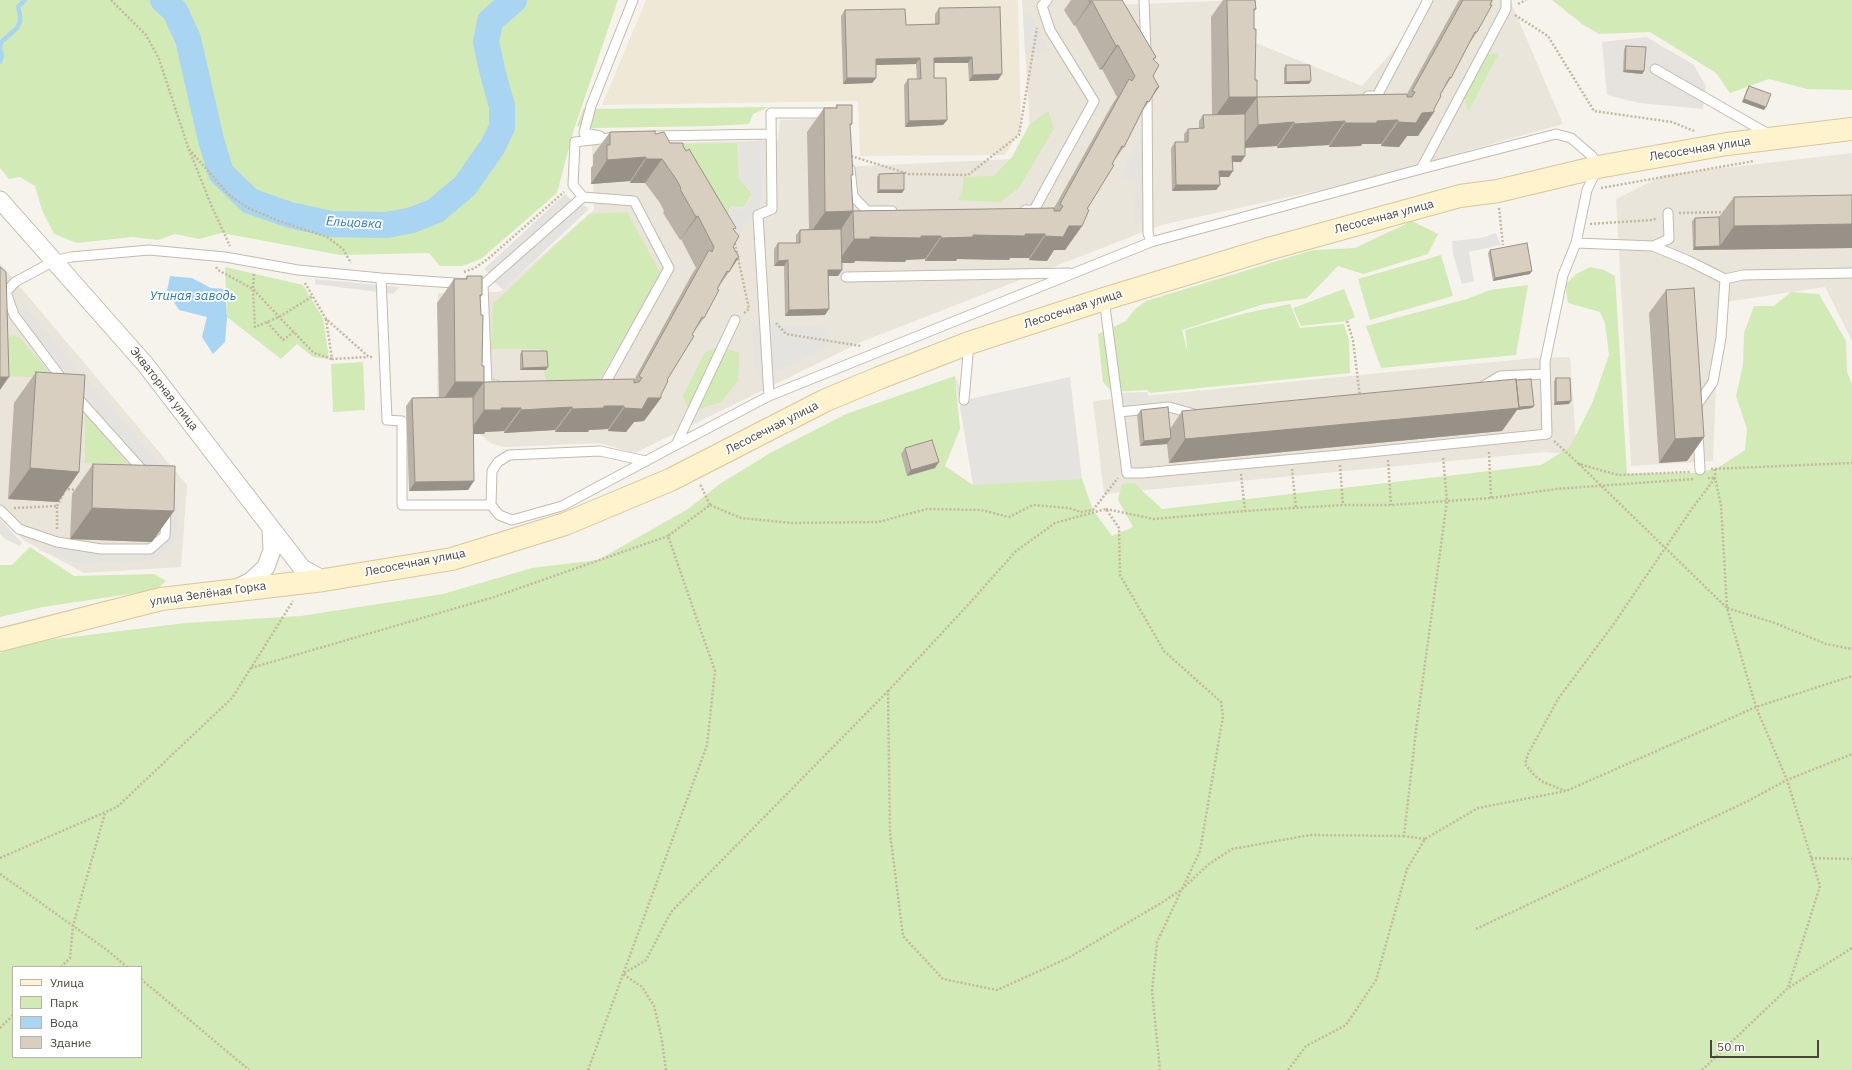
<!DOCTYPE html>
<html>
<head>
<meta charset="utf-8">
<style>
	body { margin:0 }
	#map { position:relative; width:1852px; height:1070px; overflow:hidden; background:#f6f3ec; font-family:"IBM Plex Sans",sans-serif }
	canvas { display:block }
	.legend { position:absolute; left:12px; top:966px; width:130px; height:92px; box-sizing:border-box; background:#fff; border:1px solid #b7b4b0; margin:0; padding:5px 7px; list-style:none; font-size:12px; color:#4b4439 }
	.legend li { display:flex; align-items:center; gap:8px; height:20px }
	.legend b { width:20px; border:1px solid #b7b4b0 }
	.scale { position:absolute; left:1710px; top:1040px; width:109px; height:18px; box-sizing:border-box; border:2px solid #4b4439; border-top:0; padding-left:5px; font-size:12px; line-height:14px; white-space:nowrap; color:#4b4439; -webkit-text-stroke:3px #fff; paint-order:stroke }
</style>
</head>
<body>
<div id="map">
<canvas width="1852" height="1070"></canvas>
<ul class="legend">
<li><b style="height:5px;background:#fff3cd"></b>Улица</li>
<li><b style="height:11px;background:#d2eab5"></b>Парк</li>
<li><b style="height:11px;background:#a9d4f2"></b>Вода</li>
<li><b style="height:11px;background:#d8cfc1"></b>Здание</li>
</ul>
<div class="scale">50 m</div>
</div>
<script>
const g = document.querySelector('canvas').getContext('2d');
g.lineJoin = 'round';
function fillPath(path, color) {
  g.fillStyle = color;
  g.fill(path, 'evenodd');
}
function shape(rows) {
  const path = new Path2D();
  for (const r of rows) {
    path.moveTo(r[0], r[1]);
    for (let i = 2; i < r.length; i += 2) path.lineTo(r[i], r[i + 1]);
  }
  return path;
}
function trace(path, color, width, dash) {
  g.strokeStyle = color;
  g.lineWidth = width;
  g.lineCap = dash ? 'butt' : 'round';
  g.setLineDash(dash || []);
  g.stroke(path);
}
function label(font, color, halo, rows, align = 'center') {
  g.font = font + ' "IBM Plex Sans",sans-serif';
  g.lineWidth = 3.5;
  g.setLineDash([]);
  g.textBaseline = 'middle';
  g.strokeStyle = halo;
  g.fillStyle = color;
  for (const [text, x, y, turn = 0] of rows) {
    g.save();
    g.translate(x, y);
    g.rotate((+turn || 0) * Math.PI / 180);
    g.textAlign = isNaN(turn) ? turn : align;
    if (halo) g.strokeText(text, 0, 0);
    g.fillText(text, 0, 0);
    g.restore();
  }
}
fillPath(shape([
	[1022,0,1113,0,1115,5,1242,0,1246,39,1362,86,1406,36,1422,0,1510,0,1563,124,1357,182,1161,225,861,342,635,453,599,443,504,447,490,443,437,397,438,293,500,292,594,210,592,145,778,140,780,120,838,118,841,167,1014,159,1030,128],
	[1852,153,1852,341,1825,287,1719,303,1713,461,1631,466,1616,199,1664,175],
	[0,263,187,485,181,567,84,573,23,540,0,513],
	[1570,357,1577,455,1545,452,1104,494,1093,401,1534,358]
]), '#eae5da');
fillPath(shape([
	[1646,37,1693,64,1706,86,1703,109,1639,103,1607,95,1602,42]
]), '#e6e2dd');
fillPath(shape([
	[646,0,1018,0,1021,130,1005,155,860,156,858,101,602,105]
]), '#efe8d6');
fillPath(shape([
	[0,0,618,0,574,129,557,193,481,259,462,266,440,266,429,253,340,255,222,233,199,239,175,234,158,240,132,237,77,243,54,234,42,210,35,186,20,177,9,179,0,168],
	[1552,0,1852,0,1852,90,1807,89,1769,79,1730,93,1716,73,1650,32,1599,34,1582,24],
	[1499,53,1468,112,1463,92,1481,55],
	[769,107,753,114,749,124,713,126,595,128,577,126,583,109],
	[1048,111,1054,128,1019,188,1000,202,958,200,963,189,963,177,994,176,1012,157,1029,125],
	[737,143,739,179,752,194,743,207,730,206,726,220,680,144],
	[627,212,661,274,599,380,546,382,540,349,491,349,493,304,589,214],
	[1412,221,1438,234,1428,254,1363,274,1338,266,1307,298,1264,304,1182,330,1188,354,1185,330,1246,313,1290,304,1300,328,1344,324,1349,340,1350,373,1150,393,1147,390,1112,392,1103,382,1098,334,1126,321,1134,310,1146,301,1313,250,1355,248],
	[1441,255,1453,296,1370,320,1358,279],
	[225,267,303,285,323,318,329,359,313,357,297,344,281,359,227,317],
	[1590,267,1604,270,1615,276,1627,474,1693,473,1716,469,1745,450,1747,429,1736,396,1743,365,1744,333,1754,306,1774,306,1791,292,1819,294,1846,341,1847,372,1852,384,1852,1070,0,1070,0,653,32,642,185,623,301,616,443,594,532,568,598,560,688,509,721,483,772,452,846,414,955,376,960,429,945,466,973,485,1070,472,1082,479,1093,510,1112,536,1133,527,1118,500,1122,484,1134,483,1162,509,1541,465,1570,447,1593,401,1609,355,1605,323,1600,312,1568,303,1565,285,1576,274],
	[13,967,141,967,141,1057,13,1057],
	[1528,285,1516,355,1381,368,1366,326,1467,299,1490,290],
	[1344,289,1355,317,1347,321,1301,326,1293,308],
	[12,335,20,338,54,378,5,376,7,339],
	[716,348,728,349,739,353,738,381,721,402,699,409,687,407,683,396,705,352],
	[363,362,365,410,333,412,331,364],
	[85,414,128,464,85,463],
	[30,547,74,576,154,574,166,581,156,590,43,607,0,617,0,565,12,565]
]), '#d2eab5');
fillPath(shape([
	[1023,12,1031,16,1050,52,1025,53],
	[1153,116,1153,217,1134,225,1136,181,1120,176],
	[762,140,761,202,739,235,729,219,732,208,744,209,754,194,740,179,740,142],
	[565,194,573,201,490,274,484,269],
	[580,203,589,209,503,290,493,280],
	[1496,233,1501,245,1469,252,1474,281,1462,284,1453,254,1452,241,1481,238],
	[315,279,400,287,393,294,315,284],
	[22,303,176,484,176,491,165,491,18,314],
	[753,325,825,327,832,345,761,379,753,364],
	[955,376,965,400,1070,377,1082,479,973,485],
	[1148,392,1148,403,1114,405,1114,393],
	[170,496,175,496,179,500,177,538,159,557,144,562,77,563,38,550,57,547,101,552,151,552,168,537],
	[0,519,22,543,19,546,5,539,0,534]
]), '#e5e3e0');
fillPath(shape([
	[170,276,192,278,211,288,225,289,227,317,225,342,213,354,202,337,207,317,179,310,167,291]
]), '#a9d4f2');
trace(shape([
	[0,47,1,42,17,28,20,22,20,15,18,7,25,0],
	[0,50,2,55,0,62]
]), '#a9d4f2', 4.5);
trace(shape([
	[163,0,175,11,188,39,211,140,221,173,250,201,290,215,331,224,387,225,412,220,435,211,465,186,493,146,502,127,502,106,493,74,486,42,490,21,514,0]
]), '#a9d4f2', 26);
const lane = shape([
	[1144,0,1146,51],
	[1655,69,1770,135],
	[1147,92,1148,233,1151,242],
	[1368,96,1377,96,1428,0],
	[600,136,584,133,591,106,633,0],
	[654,136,771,134],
	[850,169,853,196,867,211,892,211],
	[1421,169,1506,9,1506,0],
	[583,197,634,201,669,268,603,387,600,387],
	[1025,210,1034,210,1094,101,1050,30,1042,6,1047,0],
	[1653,246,1669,239,1668,213],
	[846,277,1069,273],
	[381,278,387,420,402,421,402,505,491,505],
	[483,285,487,385,496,385],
	[0,287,6,292,14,315,65,383],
	[6,292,15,282,54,261,71,257,149,250,225,257,298,270,381,278,483,285,583,197,573,185,575,142,617,137],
	[1104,299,1127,473,1142,473,1340,455,1547,434,1545,362,1563,275,1576,243],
	[1482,387,1500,376,1545,374],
	[76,396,145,473],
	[769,396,758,215,772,209,771,113,832,113],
	[964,400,969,343],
	[1697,408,1697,405,1713,382,1721,338,1725,279,1743,275,1852,273],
	[1119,412,1169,407,1194,414],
	[1698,433,1700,470],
	[676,445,735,320],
	[646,461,600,451,509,455,498,462,492,471,491,505,499,515,512,520,562,506,646,461,676,445,769,396,1151,242,1421,169,1556,134,1571,138,1592,156,1598,167,1587,190,1576,243,1653,246,1689,261,1725,279],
	[0,510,19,529,57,542,101,549,150,549,165,536,166,510]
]);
const street = shape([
	[0,200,145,364,302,568,324,580],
	[237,588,251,581,266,567,272,550,271,529]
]);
const secondary = shape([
	[0,640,161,599,324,580,452,559,565,524,670,480,826,400,879,378,969,343,1104,299,1268,249,1460,196,1498,191,1598,167,1727,144,1852,129]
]);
trace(lane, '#c2bbae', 11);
trace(street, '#c2bbae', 19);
trace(secondary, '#d6c79b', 24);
trace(shape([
	[111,0,146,35,159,59,188,147,212,207,230,246],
	[1518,4,1526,0],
	[1515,15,1548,36,1594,111,1672,122,1694,131],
	[189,149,228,194,248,208,279,221,327,237,343,249,351,263],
	[851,156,909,174,968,175,1019,135,1037,28],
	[1601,188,1754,161],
	[1499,208,1503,245],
	[1679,213,1726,212],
	[1590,224,1653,220,1657,218],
	[734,239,749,309,743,314],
	[216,267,218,270,253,289,255,327,279,317,313,296],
	[464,272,475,268,489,258,564,192],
	[254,274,253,289,282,320,314,353,332,359],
	[305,283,326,319,369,357,373,357],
	[326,319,332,359,368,357],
	[1347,321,1353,340,1360,397],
	[267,322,283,340,294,332],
	[776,323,786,334,861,346],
	[1554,441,1579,464,1618,475,1690,472],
	[1489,452,1491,498],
	[1388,460,1391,505],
	[1579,464,1727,608,1756,707,1787,780,1820,886,1788,988],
	[1340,465,1343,505],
	[1292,469,1296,508],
	[1711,469,1852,463],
	[1715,469,1715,478,1721,505,1727,608,1775,623,1826,644,1852,649],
	[1241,474,1245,511],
	[66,487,66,489,77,490],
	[710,505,741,518,792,523,878,522,927,509,981,510,1009,517,1033,505,1069,508,1081,512,1093,510,1118,478],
	[57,506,64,493],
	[14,508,57,506,57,531],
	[1106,509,1154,519,1245,511,1343,505,1391,505,1447,501,1443,456],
	[251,668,494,597,668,536],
	[888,691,967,606,1016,551,1055,523,1106,509,1119,528,1120,575,1164,651,1221,702,1223,716,1200,851,1157,942,1152,991,1160,1070],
	[1566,791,1543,782,1535,776,1525,764,1528,754,1558,699,1613,625,1691,510,1715,478,1708,478],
	[1425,839,1404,836,1416,730,1447,501,1491,498,1556,489,1693,479],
	[0,858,117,807,232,698,293,601],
	[1811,858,1852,859],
	[0,874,107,950,127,967],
	[1476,929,1746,802,1787,780,1852,754],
	[61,967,70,958,73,926,105,813],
	[141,979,249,1070],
	[0,1028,13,1015],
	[588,1070,707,745,715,671,668,536,710,505,700,484],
	[666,1070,661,1035,654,1006,642,987,623,974,646,960,671,912,888,691,890,833,903,936,943,979,997,990,1068,958,1161,903,1181,890,1209,864,1232,849,1310,835,1404,836],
	[1288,1070,1306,1046,1346,1025,1376,980,1407,869,1425,839,1478,808,1566,791,1756,707,1852,676],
	[1702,1070,1788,988,1852,948]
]), '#c4b79f', 2.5, [2, 2]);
trace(lane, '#fff', 9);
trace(street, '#fff', 17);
trace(secondary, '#fff3cd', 22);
fillPath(shape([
	[1071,0,1122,0,1156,57,1154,60,1153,76,1159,87,1141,113,1124,147,1113,162,1087,209,1082,226,1065,250,1054,250,1047,261,1029,260,1029,258,1010,258,1009,260,957,259,956,261,925,261,925,259,906,260,905,262,855,261,854,263,842,263,842,270,838,276,828,276,825,315,785,316,784,266,774,266,774,249,778,243,796,243,796,235,800,230,809,229,807,132,824,108,835,108,837,105,852,124,850,126,851,177,853,211,1054,208,1113,103,1117,97,1102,69,1100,70,1075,25,1074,26,1064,10],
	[1223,0,1255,0,1256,9,1254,12,1255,80,1257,97,1407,94,1459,0,1493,0,1490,5,1477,32,1469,44,1451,78,1440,95,1434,109,1434,112,1418,136,1407,136,1399,147,1381,146,1381,144,1362,144,1361,146,1329,147,1329,145,1277,148,1277,146,1245,148,1245,156,1241,162,1232,162,1229,177,1220,177,1220,185,1216,190,1172,191,1171,148,1175,142,1184,142,1184,134,1188,129,1199,128,1199,121,1203,115,1212,115,1211,17],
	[939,8,998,80,969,81,968,63,934,63,934,78,947,120,943,125,905,127,904,85,908,79,917,79,916,64,876,65,876,78,872,83,843,84,841,16,845,10,906,25,935,24,935,14],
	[1626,46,1644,71,1642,74,1623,72,1624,49],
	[1286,65,1309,84,1284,84,1284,68],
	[1749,86,1764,110,1742,102,1747,89],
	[610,132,655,134,670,143,683,146,734,230,733,247,739,257,718,288,704,318,692,334,667,380,661,395,661,398,644,421,634,422,626,432,608,431,608,429,589,430,588,432,555,432,555,430,504,433,504,431,485,432,484,434,474,434,468,490,409,491,406,406,412,398,439,397,437,303,454,279,465,279,467,276,482,295,480,298,482,366,484,382,634,380,692,274,696,268,681,239,680,240,663,213,664,211,660,203,645,183,630,183,630,181,591,184,591,168,593,165,593,155],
	[879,174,902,193,877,193,877,177],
	[1852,195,1852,248,1693,250,1692,221,1695,218,1719,217,1734,197],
	[1490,250,1530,274,1493,281,1488,253],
	[1666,290,1704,437,1687,461,1659,463,1649,313],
	[522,351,546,370,520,370,520,354],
	[36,372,79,472,58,502,8,499,14,403],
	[1556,378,1569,404,1554,405,1554,381],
	[1534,406,1532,408,1517,410,1502,431,1169,463,1167,444,1140,446,1137,415,1141,410,1170,429,1182,411],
	[905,448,935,468,907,476,901,454],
	[93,464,152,542,70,539,72,494]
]), '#bab2a6');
fillPath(shape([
	[1092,1,1075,25,1074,26,1090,2],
	[1118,45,1102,69,1100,70,1116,46],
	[972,57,968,63,930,63,934,58],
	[920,58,916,64,872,65,876,59],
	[1625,70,1644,71,1642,74,1623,72],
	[1002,74,998,80,969,81,973,75],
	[847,78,876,78,872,83,843,84],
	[1311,81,1309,84,1284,84,1286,82],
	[1159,87,1149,101,1157,88],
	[1229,97,1257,97,1241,120,1212,121],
	[1744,99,1766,107,1764,110,1742,102],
	[1434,112,1418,136,1407,136,1399,147,1381,146,1398,122,1422,113],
	[947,120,943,125,905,127,909,121],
	[1398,120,1381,144,1362,144,1361,146,1329,147,1345,123,1377,121],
	[1345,121,1329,145,1277,148,1294,124],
	[1294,122,1277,146,1241,148,1258,125],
	[1232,156,1245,156,1241,162,1228,162],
	[646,157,630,181,591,184,607,160],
	[646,159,662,159,645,183,630,183],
	[1219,171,1233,171,1229,177,1215,177],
	[1176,185,1220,185,1216,190,1172,191],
	[879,190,904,190,902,193,877,193],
	[853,211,837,235,809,235,825,212],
	[698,216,681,239,680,240,696,217],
	[1852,224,1852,248,1693,250,1695,247,1720,246,1734,226],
	[1069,226,1082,226,1065,250,1054,250,1047,261,1029,260,1045,236],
	[1045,234,1029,258,1010,258,1009,260,957,259,956,261,925,261,941,238,973,235],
	[941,236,925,259,906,260,905,262,855,261,854,263,837,263,854,239,870,237],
	[739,257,729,272,736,259],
	[788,260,784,266,774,266,778,261],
	[828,270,842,270,838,276,824,276],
	[1532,271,1530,274,1493,281,1495,278],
	[829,309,825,315,785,316,789,310],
	[548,367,546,370,520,370,523,368],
	[0,377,9,377,0,390],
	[455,382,484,382,467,406,439,406],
	[648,398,661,398,644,421,634,422,626,432,608,431,624,408],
	[1571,401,1569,404,1554,405,1556,402],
	[604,406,624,406,608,429,589,430,588,432,555,432,572,409],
	[1534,406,1532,408,1517,410,1502,431,1169,463,1185,439],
	[572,407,555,430,504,433,521,410],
	[501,408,521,408,504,431,485,432,484,434,468,434,484,410],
	[1704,437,1687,461,1659,463,1675,439],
	[1171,438,1167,444,1140,446,1144,441],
	[939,462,935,468,907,476,911,470],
	[30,468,79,472,58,502,8,499],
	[474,481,468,490,409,491,415,482],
	[92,508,174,511,152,542,70,539]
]), '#979187');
const building = shape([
	[1089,0,1122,0,1156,57,1153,59,1159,65,1153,76,1159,87,1157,88,1149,102,1147,101,1124,147,1122,146,1112,164,1114,165,1087,209,1089,210,1082,226,1069,226,1063,237,1045,236,1045,234,1025,234,1025,236,973,235,973,237,941,238,941,236,921,236,921,238,870,237,870,239,854,239,853,211,1054,208,1054,211,1060,211,1063,206,1060,204,1129,79,1132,81,1135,76,1118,45,1116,46,1092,1,1090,2,1089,0],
	[1227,0,1255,0,1256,9,1254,9,1254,29,1256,29,1255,80,1257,80,1257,97,1407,94,1407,97,1412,97,1415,92,1412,91,1463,0,1492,0,1490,5,1492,5,1477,32,1475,32,1451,78,1450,77,1440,95,1441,96,1434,109,1434,112,1422,113,1416,123,1398,122,1398,120,1377,121,1377,123,1345,123,1345,121,1294,124,1294,122,1258,125,1257,97,1229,97,1227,0],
	[1000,7,1002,74,973,75,972,57,934,58,934,78,946,78,947,120,909,121,908,79,921,79,920,58,876,59,876,78,847,78,845,10,905,9,906,25,939,24,939,8,1000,7],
	[1626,46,1646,47,1644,71,1625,70,1626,46],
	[1286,65,1310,65,1311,81,1286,82,1286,65],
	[1749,86,1771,94,1766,107,1744,99,1749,86],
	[837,105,852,105,852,124,850,124,853,175,851,175,853,211,825,212,824,108,837,108,837,105],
	[1245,114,1245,156,1232,156,1233,171,1219,171,1220,185,1176,185,1175,142,1188,142,1188,129,1204,128,1203,115,1245,114],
	[655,131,655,134,664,132,670,143,683,143,683,146,686,151,689,149,736,228,733,229,739,236,733,247,739,257,736,259,729,272,727,271,717,289,719,290,704,318,702,317,692,335,694,336,667,380,668,381,661,395,661,398,648,398,642,409,624,408,624,406,604,406,604,408,572,409,572,407,521,410,521,408,501,408,501,410,484,410,484,382,455,382,454,279,467,279,467,276,482,276,482,295,480,295,481,315,483,315,482,366,484,366,484,382,634,379,634,383,639,382,642,378,639,376,709,250,712,252,714,247,698,216,696,217,680,189,681,188,676,179,662,159,646,159,646,157,607,160,607,145,610,145,610,132,655,131],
	[904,173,904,190,879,190,879,174,904,173],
	[1852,195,1852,224,1734,226,1734,197,1852,195],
	[1719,217,1720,246,1695,247,1695,218,1719,217],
	[841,229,842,270,828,270,829,309,789,310,788,260,778,261,778,243,800,243,800,230,841,229],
	[1527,243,1532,271,1495,278,1490,250,1527,243],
	[0,267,6,272,9,377,0,377,0,267],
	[1694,288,1704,437,1675,439,1666,290,1694,288],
	[522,351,547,351,548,367,523,368,522,351],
	[36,372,85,375,79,472,30,468,36,372],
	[1556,378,1570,378,1571,401,1556,402,1556,378],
	[1516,379,1519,408,1185,439,1182,411,1516,379],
	[1531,379,1534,406,1519,407,1516,380,1531,379],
	[473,397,474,481,415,482,412,398,473,397],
	[1168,407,1171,438,1144,441,1141,410,1168,407],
	[932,440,939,462,911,470,905,448,932,440],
	[93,464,175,466,174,511,92,508,93,464]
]);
fillPath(building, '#d8cfc1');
trace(building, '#979187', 1);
label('12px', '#4b4439', '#fff', [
	["Лесосечная улица",1700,149,-9],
	["Лесосечная улица",1384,217,-15],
	["Лесосечная улица",1073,309,-18],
	["Экваторная улица",164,389,52],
	["Лесосечная улица",772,428,-27],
	["Лесосечная улица",415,563,-11],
	["улица Зелёная Горка",208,594,-8]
]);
label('italic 13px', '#2e7ab2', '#fff', [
	["Ельцовка",354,223,3],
	["Утиная заводь",193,296]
]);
</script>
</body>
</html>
